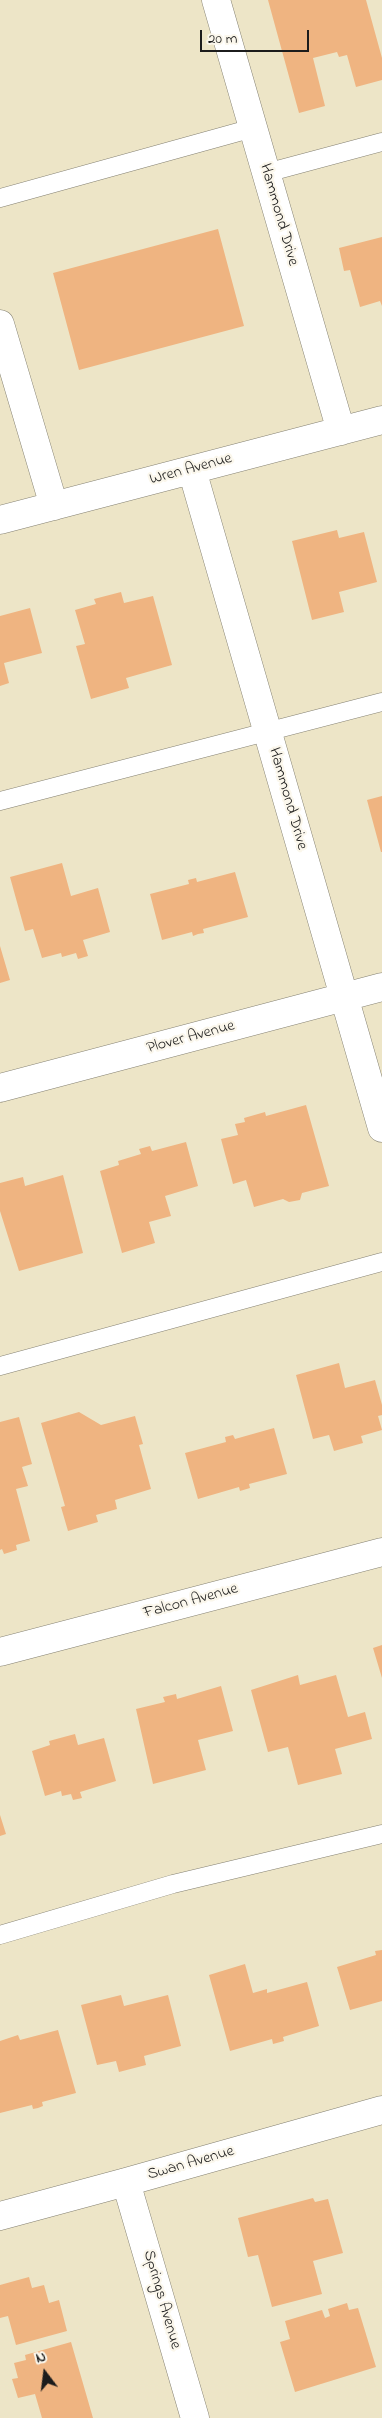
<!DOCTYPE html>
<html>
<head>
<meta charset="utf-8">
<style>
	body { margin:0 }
	#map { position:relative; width:382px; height:2418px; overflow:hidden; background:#ede5c7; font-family:"Indie Flower",sans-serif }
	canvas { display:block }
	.north { position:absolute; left:20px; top:2348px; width:50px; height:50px; -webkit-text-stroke:4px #fbf7ec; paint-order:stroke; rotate:345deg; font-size:14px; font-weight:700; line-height:20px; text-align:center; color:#1c1c1c }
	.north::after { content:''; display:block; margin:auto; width:18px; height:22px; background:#1c1c1c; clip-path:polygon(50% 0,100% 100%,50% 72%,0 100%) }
	.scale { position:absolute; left:200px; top:30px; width:109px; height:22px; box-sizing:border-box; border:2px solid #1c1c1c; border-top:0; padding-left:6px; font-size:15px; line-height:18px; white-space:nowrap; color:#1c1c1c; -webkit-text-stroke:4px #fbf7ec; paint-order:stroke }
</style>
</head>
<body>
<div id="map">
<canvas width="382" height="2418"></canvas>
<div class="north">N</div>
<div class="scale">20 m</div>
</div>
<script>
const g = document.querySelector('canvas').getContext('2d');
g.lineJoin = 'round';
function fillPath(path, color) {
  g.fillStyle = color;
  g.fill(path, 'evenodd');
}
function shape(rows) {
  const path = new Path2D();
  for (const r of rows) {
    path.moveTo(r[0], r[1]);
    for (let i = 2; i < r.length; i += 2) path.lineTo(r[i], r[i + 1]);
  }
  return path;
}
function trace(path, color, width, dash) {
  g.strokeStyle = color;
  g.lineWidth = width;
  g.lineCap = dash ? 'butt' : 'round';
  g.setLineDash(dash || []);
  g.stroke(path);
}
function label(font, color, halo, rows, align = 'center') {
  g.font = font + ' "Indie Flower",sans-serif';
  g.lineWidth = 4.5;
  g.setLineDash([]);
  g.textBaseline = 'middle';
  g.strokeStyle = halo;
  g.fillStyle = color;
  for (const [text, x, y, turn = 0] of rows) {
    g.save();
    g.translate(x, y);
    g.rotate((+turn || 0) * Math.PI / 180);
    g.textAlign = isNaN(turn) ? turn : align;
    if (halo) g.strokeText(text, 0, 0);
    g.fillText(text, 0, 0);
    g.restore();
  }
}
fillPath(shape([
	[268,0,366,0,382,58,382,80,356,87,347,55,339,57,337,52,313,58,325,106,299,113],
	[218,229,244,326,79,370,53,273],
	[382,237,382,306,380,301,360,307,350,270,344,271,339,248],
	[337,530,339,538,364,532,377,582,339,592,344,612,312,620,292,541],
	[121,592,124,603,153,596,172,665,126,678,129,688,91,699,76,646,85,644,75,610,96,604,94,599],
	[30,608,42,653,4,663,9,683,0,686,0,616],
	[382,796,382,852,381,852,367,800],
	[62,863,71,896,98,888,110,932,83,940,88,956,78,959,76,953,62,957,61,953,42,958,33,929,25,931,10,877],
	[235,872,248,917,203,929,204,933,198,934,193,936,192,932,162,940,150,894,189,884,188,880,196,878,197,882],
	[0,946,10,980,0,983],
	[306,1105,329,1186,302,1193,300,1200,289,1202,283,1199,254,1207,246,1180,233,1184,221,1139,238,1135,235,1124,245,1122,244,1118,265,1112,266,1116],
	[186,1142,198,1186,165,1196,171,1216,149,1222,155,1243,122,1253,100,1171,119,1165,118,1161,141,1154,139,1149,150,1146,152,1151],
	[63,1175,83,1253,19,1271,0,1211,0,1183,23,1177,25,1186],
	[339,1363,345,1388,375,1380,382,1405,382,1415,378,1416,382,1430,361,1436,363,1443,334,1451,329,1435,313,1439,296,1375],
	[79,1412,101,1425,135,1416,143,1444,139,1445,151,1489,115,1500,117,1509,96,1515,98,1522,68,1531,61,1507,65,1506,41,1423],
	[19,1417,32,1464,22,1467,28,1486,16,1489,30,1541,16,1545,17,1550,4,1554,2,1549,0,1550,0,1422],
	[274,1428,287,1474,249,1484,250,1488,240,1491,239,1487,198,1499,185,1453,226,1442,225,1437,233,1435,235,1439],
	[382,1645,382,1678,373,1648],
	[298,1675,300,1685,336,1675,348,1717,365,1712,372,1739,335,1749,342,1774,298,1785,288,1747,268,1752,251,1690],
	[221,1686,233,1731,198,1740,206,1770,153,1784,136,1709,165,1702,163,1697,176,1694,177,1699],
	[75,1734,78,1745,104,1738,116,1781,80,1792,82,1798,73,1800,71,1794,62,1796,61,1791,45,1796,32,1751,50,1745,49,1741],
	[0,1815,6,1834,0,1836],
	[382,1950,382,2001,350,2010,337,1967,376,1955,375,1951],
	[245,1964,253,1993,267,1989,267,1993,307,1982,319,2026,283,2037,284,2041,273,2044,272,2039,230,2051,209,1975],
	[121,1995,124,2006,168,1995,181,2046,144,2056,146,2065,119,2072,116,2061,97,2065,81,2005],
	[58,2030,76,2093,42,2102,43,2106,38,2108,33,2109,32,2105,0,2113,0,2041,18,2035,20,2040],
	[313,2198,315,2202,328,2199,343,2253,313,2261,322,2294,272,2307,258,2255,248,2257,238,2218],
	[29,2277,32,2288,44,2285,49,2303,59,2300,67,2331,16,2345,8,2316,0,2318,0,2285],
	[347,2303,349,2310,358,2308,376,2367,295,2392,280,2342,290,2339,285,2321,322,2310,325,2318,330,2316,328,2309],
	[71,2342,93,2418,42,2418,35,2394,18,2398,12,2379,18,2378,14,2363,26,2360,25,2355]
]), '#efb481');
const lane = shape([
	[266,173,382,142],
	[0,198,253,128],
	[0,801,382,702],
	[0,1366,382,1262],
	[0,1935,173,1884,382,1834]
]);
const street = shape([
	[216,0,341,431],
	[0,324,54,506],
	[192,470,382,1128],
	[0,520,382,420],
	[0,1088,382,987],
	[0,1652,382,1552],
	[126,2182,195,2418],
	[0,2216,126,2182,382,2110]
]);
trace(lane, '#848072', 19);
trace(street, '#848072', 29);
trace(lane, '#fff', 18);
trace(street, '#fff', 28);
label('16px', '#1c1c1c', '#fbf7ec', [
	["Hammond Drive",278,215,74],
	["Wren Avenue",191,470,-15],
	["Hammond Drive",287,799,74],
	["Plover Avenue",191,1038,-15],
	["Falcon Avenue",191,1602,-15],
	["Swan Avenue",191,2164,-16],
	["Springs Avenue",161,2300,74]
]);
</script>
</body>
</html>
